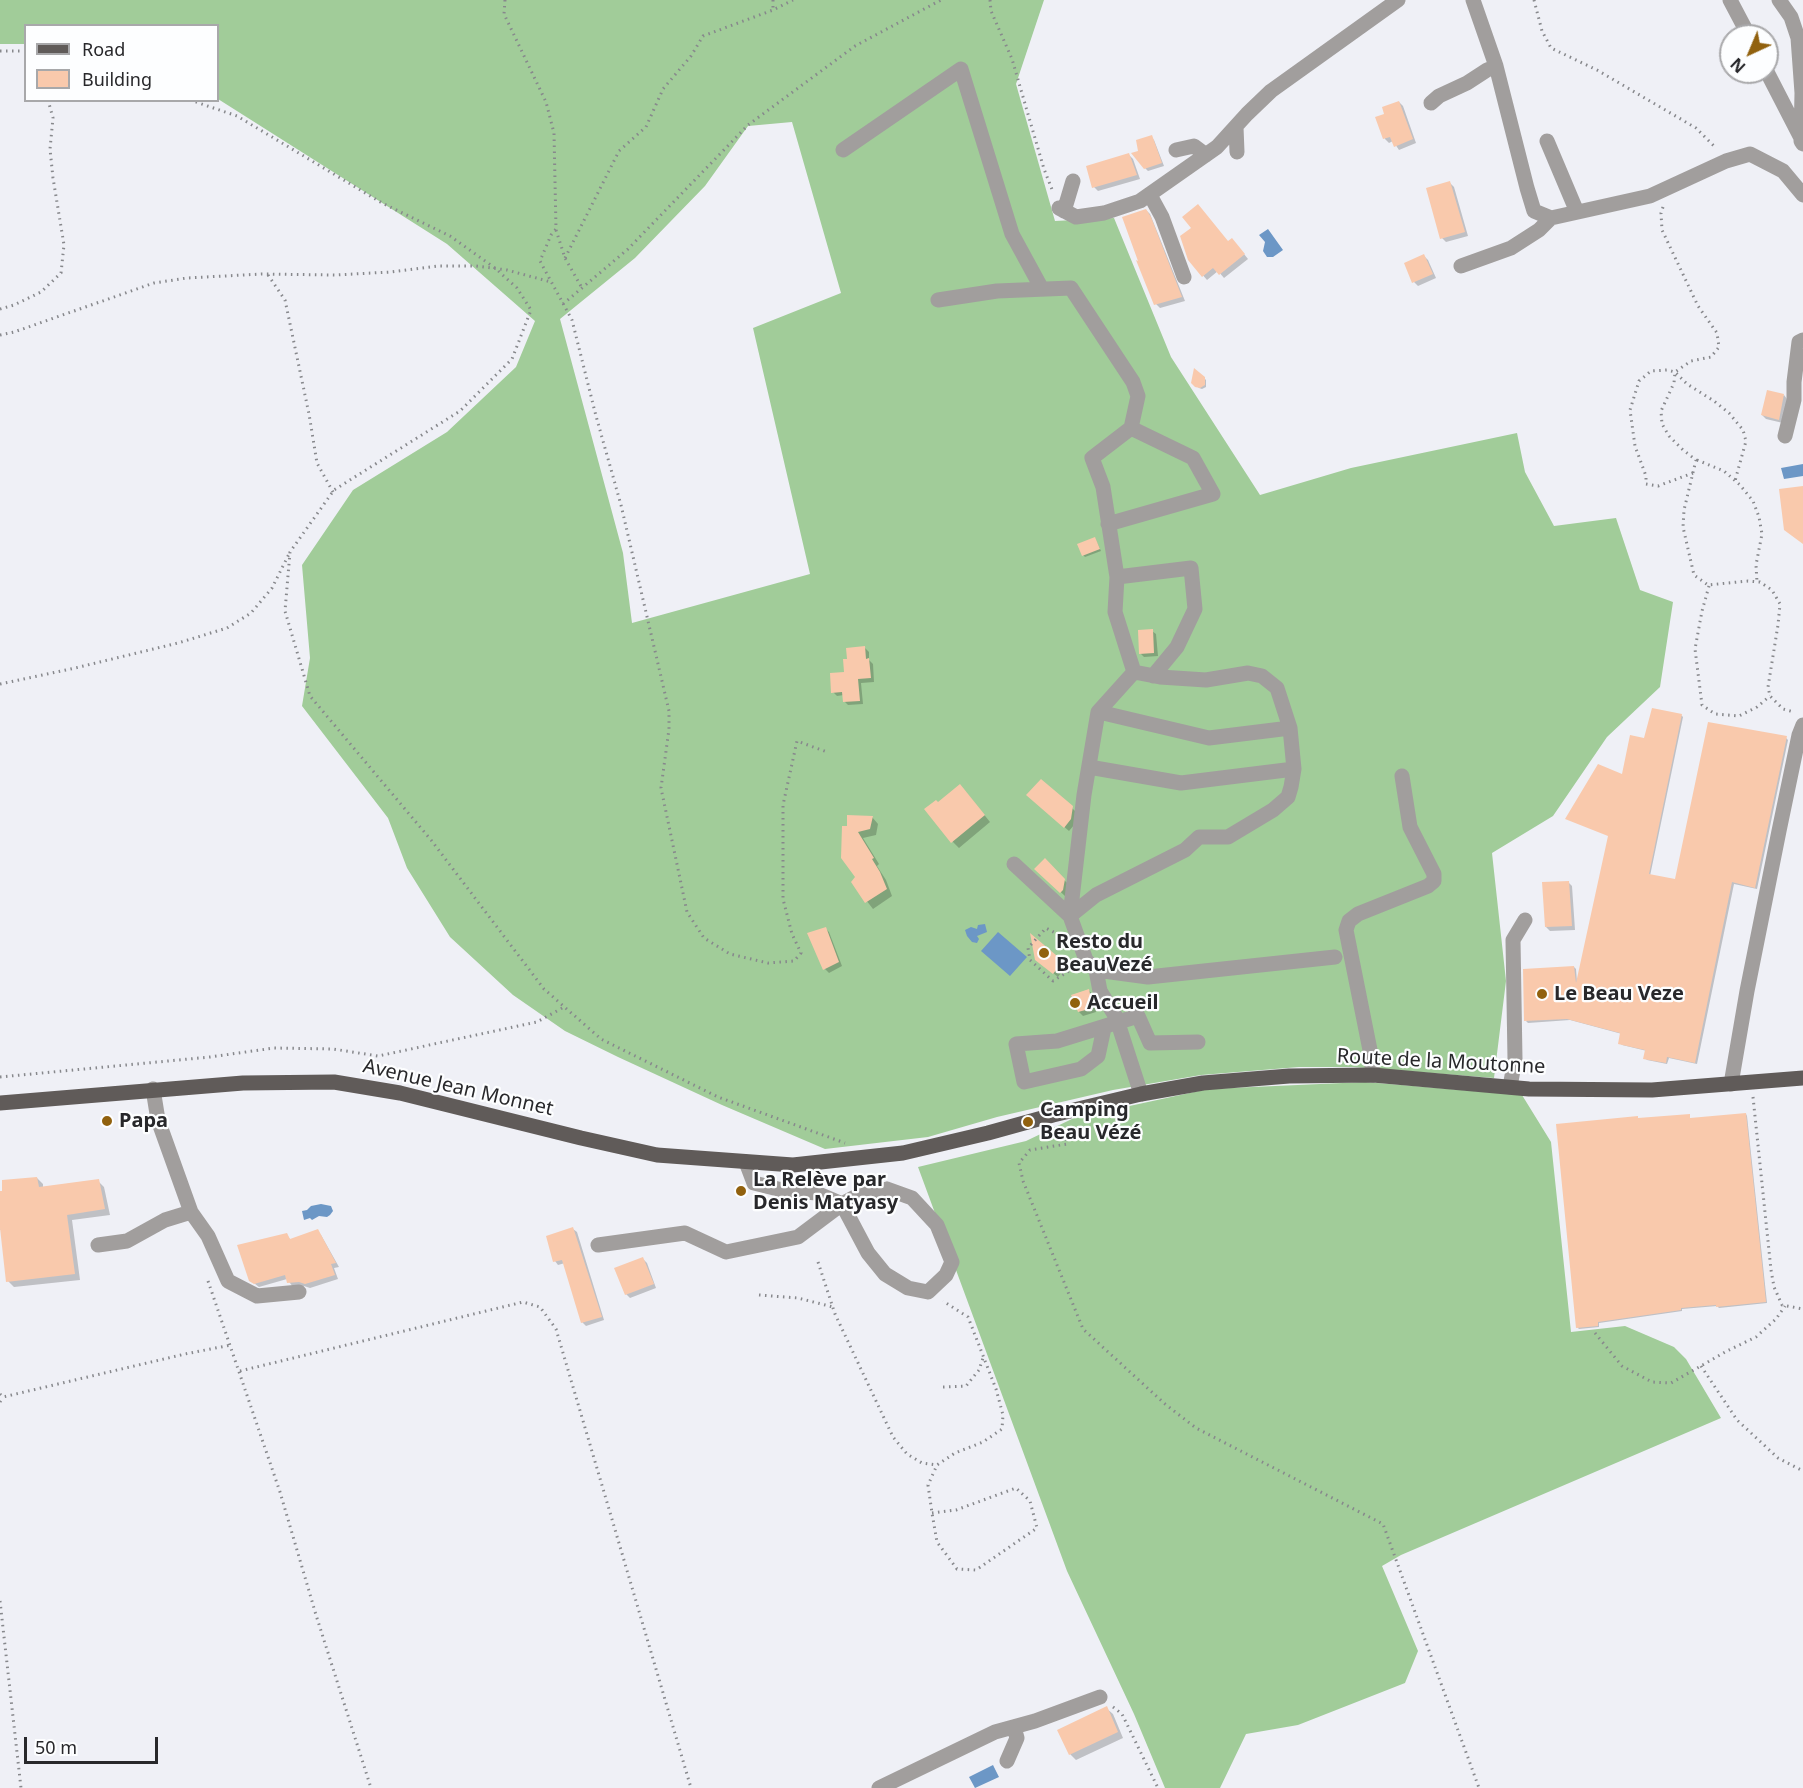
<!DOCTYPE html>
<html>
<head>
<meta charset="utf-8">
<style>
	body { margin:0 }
	#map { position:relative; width:1803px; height:1788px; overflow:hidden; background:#eff0f6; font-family:"Noto Sans",sans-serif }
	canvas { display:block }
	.legend { position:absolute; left:24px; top:24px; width:195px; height:78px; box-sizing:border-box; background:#fdfeff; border:2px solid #a8a8aa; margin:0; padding:8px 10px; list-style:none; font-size:18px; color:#28282b }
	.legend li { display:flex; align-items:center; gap:12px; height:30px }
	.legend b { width:30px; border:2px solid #a8a8aa }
	.north { position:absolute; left:1719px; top:24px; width:60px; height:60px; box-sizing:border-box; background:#fdfeff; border:2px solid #a8a8aa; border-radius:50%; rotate:224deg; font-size:16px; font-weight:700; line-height:24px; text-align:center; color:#28282b }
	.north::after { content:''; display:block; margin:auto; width:21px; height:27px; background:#91610e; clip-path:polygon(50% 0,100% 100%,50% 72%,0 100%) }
	.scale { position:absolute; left:24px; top:1737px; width:134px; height:27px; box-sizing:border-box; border:3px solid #28282b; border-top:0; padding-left:8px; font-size:18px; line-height:21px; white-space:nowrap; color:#28282b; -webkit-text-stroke:4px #fdfeff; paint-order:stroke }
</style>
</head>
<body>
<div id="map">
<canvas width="1803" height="1788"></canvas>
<ul class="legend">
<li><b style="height:8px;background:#605b59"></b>Road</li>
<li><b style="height:16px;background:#f9c9ac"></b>Building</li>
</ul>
<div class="north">N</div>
<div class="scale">50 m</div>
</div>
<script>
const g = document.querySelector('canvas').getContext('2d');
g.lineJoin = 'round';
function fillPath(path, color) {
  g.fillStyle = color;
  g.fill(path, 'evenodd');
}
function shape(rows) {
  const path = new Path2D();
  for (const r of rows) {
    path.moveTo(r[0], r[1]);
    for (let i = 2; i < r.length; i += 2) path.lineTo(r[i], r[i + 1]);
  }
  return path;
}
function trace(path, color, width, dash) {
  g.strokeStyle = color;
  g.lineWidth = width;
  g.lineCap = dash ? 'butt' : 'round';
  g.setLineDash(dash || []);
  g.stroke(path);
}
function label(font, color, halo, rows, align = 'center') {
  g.font = font + ' "Noto Sans",sans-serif';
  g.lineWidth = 4.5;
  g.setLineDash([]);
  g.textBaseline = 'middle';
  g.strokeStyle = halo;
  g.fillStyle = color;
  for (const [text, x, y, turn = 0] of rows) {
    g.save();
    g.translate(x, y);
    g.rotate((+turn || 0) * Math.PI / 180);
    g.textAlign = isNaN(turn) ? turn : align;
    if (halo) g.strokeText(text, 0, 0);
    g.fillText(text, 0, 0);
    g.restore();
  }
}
fillPath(shape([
	[0,0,1044,0,1016,84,1055,221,1114,218,1171,357,1260,495,1351,468,1517,433,1525,472,1554,526,1616,518,1640,590,1673,602,1660,687,1607,737,1553,816,1492,853,1506,981,1494,1078,1353,1067,1299,1067,1201,1075,1113,1090,997,1117,928,1137,825,1149,722,1105,618,1057,565,1031,513,995,450,937,407,868,388,818,302,706,310,658,302,565,353,490,447,432,516,367,535,321,447,244,218,99,218,26,26,26,25,44,0,44],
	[792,122,841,293,753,328,810,574,632,623,623,553,560,319,635,258,705,186,748,126],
	[1365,1082,1522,1095,1551,1142,1571,1332,1625,1326,1674,1347,1686,1359,1721,1418,1401,1555,1382,1566,1418,1651,1405,1683,1298,1725,1246,1734,1220,1788,1165,1788,1134,1714,1067,1571,918,1167,1026,1141,1074,1118,1208,1089]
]), '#a1cc99');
fillPath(shape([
	[1268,229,1283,250,1273,257,1267,257,1263,251,1265,242,1259,235],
	[1803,464,1803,476,1784,479,1781,468],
	[985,924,987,932,977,936,979,939,977,943,972,942,967,936,965,930,971,927,977,929,978,925],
	[998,932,1027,957,1010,976,981,951],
	[321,1204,331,1206,333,1211,330,1215,327,1217,319,1216,312,1220,310,1218,304,1220,302,1211,307,1210,311,1206],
	[993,1765,999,1777,975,1788,969,1777]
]), '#6c97c6');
fillPath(shape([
	[1399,102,1403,106,1416,143,1399,150,1393,141,1389,143,1385,139,1377,118,1386,115],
	[1151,137,1154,140,1164,166,1148,171,1145,168,1140,152],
	[1129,155,1133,159,1140,179,1098,191,1094,187],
	[1450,183,1454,187,1468,236,1446,242,1442,238],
	[1146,210,1150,214,1185,301,1160,308,1156,304],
	[1236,244,1248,259,1224,278,1218,271,1207,280,1189,259],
	[1424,256,1428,260,1436,278,1418,286,1414,282,1406,264],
	[1204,378,1206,380,1206,387,1202,389,1199,388,1193,382],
	[1784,395,1787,399,1783,423,1766,419,1762,415],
	[1095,538,1101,551,1085,557,1083,555],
	[1152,631,1156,634,1158,656,1144,657,1140,653],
	[865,648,869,652,869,660,873,664,874,682,861,683,863,704,848,705,844,701,844,695,837,696,833,692],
	[1681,715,1683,717,1650,876,1676,881,1786,738,1788,740,1757,889,1734,884,1697,1064,1669,1058,1667,1064,1647,1060,1645,1058,1647,1051,1622,1045,1620,1043,1622,1034,1570,1020,1528,1023,1526,1021,1574,967,1576,969,1577,982,1610,836,1567,819,1623,776,1645,740],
	[966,792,990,822,959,848,953,842,938,804],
	[1032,799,1072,808,1076,812,1075,824,1069,831],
	[872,817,878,824,876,835,863,838,879,864,877,866,886,880,892,896,873,909,852,882,857,877,844,827],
	[1045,860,1068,884,1067,894,1065,896,1036,869],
	[1568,882,1572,886,1575,930,1550,931,1546,927],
	[825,928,829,932,842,966,829,973,825,969],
	[1041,963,1062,963,1066,966,1058,977],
	[1089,991,1093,994,1096,1012,1083,1016,1079,1012],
	[1746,1114,1747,1116,1767,1303,1719,1308,1717,1306,1682,1309,1682,1311,1599,1323,1599,1327,1579,1329,1577,1327,1639,1119,1689,1116,1691,1120],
	[37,1178,43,1184,43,1188,98,1181,104,1187,110,1215,72,1220,80,1280,14,1287,8,1281,2,1229,0,1230,0,1193],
	[573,1229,577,1232,604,1320,586,1326,582,1322,565,1263,558,1265,555,1261],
	[317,1231,321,1235,339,1267,334,1268,338,1279,310,1288,304,1286,293,1287,287,1279,259,1287,250,1280,286,1235,291,1240],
	[643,1259,647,1263,656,1288,630,1298,626,1294],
	[1106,1708,1113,1714,1123,1738,1076,1760,1070,1754]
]), '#0003');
fillPath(shape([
	[1399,101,1413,139,1394,147,1390,137,1383,139,1375,117,1384,114,1382,107],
	[1152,135,1162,163,1144,169,1131,153,1138,151,1136,140],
	[1129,153,1137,175,1092,188,1086,166],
	[1450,181,1465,232,1440,239,1426,188],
	[1198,204,1228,241,1232,238,1245,254,1219,275,1213,268,1202,277,1188,260,1180,236,1191,228,1182,217],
	[1146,209,1151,217,1182,297,1154,305,1136,260,1138,261,1122,217],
	[1424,254,1433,274,1412,283,1404,263],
	[1194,368,1205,377,1205,385,1200,388,1195,387,1191,383],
	[1767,390,1784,394,1779,420,1761,415],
	[1803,486,1803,544,1784,530,1779,489],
	[1095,537,1100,549,1082,556,1077,544],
	[1153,629,1154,653,1139,654,1138,630],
	[865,646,866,659,869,658,871,678,858,679,860,701,843,702,842,692,831,693,830,673,844,672,843,659,847,659,846,648],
	[1652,708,1682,714,1649,874,1675,879,1708,722,1787,736,1755,888,1732,882,1695,1063,1667,1057,1666,1063,1643,1059,1645,1050,1618,1044,1620,1033,1567,1019,1524,1021,1523,969,1574,966,1576,983,1608,836,1565,819,1598,764,1622,774,1630,735,1644,738],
	[1041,779,1073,806,1071,819,1064,828,1026,795],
	[960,784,985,815,951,843,924,809,936,800,938,802],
	[847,815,873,816,870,829,858,832,874,858,872,859,880,872,887,889,865,903,851,882,855,877,841,858,842,826,847,826],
	[1045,858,1065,879,1063,890,1060,893,1034,869],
	[1569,881,1572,926,1545,927,1542,882],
	[826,927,839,962,823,970,807,933],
	[1030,933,1063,961,1053,974,1035,960],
	[1089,989,1093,1008,1078,1012,1071,995],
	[1746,1113,1766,1302,1716,1307,1716,1305,1681,1308,1681,1310,1598,1322,1598,1326,1576,1328,1556,1124,1638,1116,1638,1118,1690,1114,1690,1118],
	[37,1177,39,1187,99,1179,105,1209,67,1215,75,1274,6,1282,0,1228,0,1191,2,1191,2,1180],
	[573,1227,602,1317,581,1323,562,1260,553,1262,546,1236],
	[318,1229,336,1263,331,1264,335,1275,305,1284,299,1282,287,1283,285,1275,254,1284,249,1281,237,1245,287,1233,290,1239],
	[643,1257,654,1284,625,1295,614,1268],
	[1107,1706,1118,1732,1069,1755,1057,1730]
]), '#f9c9ac');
trace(shape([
	[505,0,504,14,546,102,554,133,556,229,551,235,540,261,572,320,596,416,621,505,669,711,669,729,661,788,687,912,704,938,730,954,768,963,794,961,801,953,792,934,783,899,783,805,797,741,827,752],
	[773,0,773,10],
	[990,0,991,11,1012,59,1044,169,1053,192],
	[1534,0,1542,31,1551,48,1597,70,1696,128,1716,148],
	[0,51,26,51],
	[190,100,237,116,382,203,450,236,495,268,517,288,531,310,512,359,460,411,334,490,290,552,285,611,310,696,431,840,544,989,601,1039,718,1097,845,1143],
	[1663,207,1661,213,1662,230,1698,306,1717,333,1719,347,1711,357,1691,361,1675,372,1674,383,1661,411,1662,424,1669,436,1683,450,1696,460,1684,510,1683,527,1694,575,1708,585,1748,581,1760,582,1772,590,1780,604,1778,625,1768,687,1770,696,1783,709,1794,712],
	[556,230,565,258,582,288],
	[565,258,619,151,646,127,663,89,691,56,703,36,773,10,793,0],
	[268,275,285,300,309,414,317,463,333,492],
	[563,304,628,249,748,125,855,46,941,0],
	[0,309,14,305,41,292,61,273,64,245,53,178,50,149,53,118,48,100],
	[0,335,14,332,154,283,187,278,262,274,335,275,391,272,438,266,476,266,507,270,551,282],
	[1697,460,1724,471,1740,485,1753,501,1759,517,1762,534,1756,565,1757,582],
	[1693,473,1658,486,1646,484,1646,476,1635,446,1630,410,1639,381,1651,371,1667,370,1675,372,1687,384,1714,401,1729,413,1743,430,1746,441,1735,481],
	[1709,586,1702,611,1695,649,1702,705,1715,714,1739,716,1757,707,1770,696],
	[0,684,75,668,178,643,227,628,251,613,272,588,289,554],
	[1059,935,1046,928,1028,948,1030,960,1053,981,1072,969],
	[0,1077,210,1057,274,1048,333,1049,378,1056,537,1022,564,1007],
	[1753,1097,1771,1270,1774,1287,1782,1305,1803,1309],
	[1062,1128,1065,1133,1067,1144,1030,1150,1019,1163,1023,1181,1083,1329,1165,1404,1196,1428,1383,1524,1479,1788],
	[818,1262,835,1314,893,1437,907,1454,922,1463,937,1465],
	[208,1281,280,1492,316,1615,371,1788],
	[759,1295,798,1298,833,1307],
	[1595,1333,1622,1366,1652,1382,1671,1383,1727,1351,1756,1337,1776,1319,1785,1306],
	[1701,1366,1737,1420,1778,1458,1803,1471],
	[240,1371,523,1302,540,1307,556,1329,691,1788],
	[943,1387,966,1386,979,1370,983,1358],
	[0,1394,3,1397,185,1354,231,1345],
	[0,1402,3,1397],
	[932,1513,956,1510,1016,1488,1030,1501,1037,1528,976,1570,957,1569,937,1542,932,1513,928,1485,937,1465,955,1453,983,1442,1002,1429,1003,1415,996,1389,968,1317,943,1301],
	[0,1601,21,1788],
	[1113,1707,1122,1714,1158,1788]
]), '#87888c', 3, [1.5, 4.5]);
trace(shape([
	[1473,0,1496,66,1527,188,1534,211,1551,218,1650,196,1726,161,1750,154,1783,171,1803,195],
	[1730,0,1749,36],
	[1779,0,1791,17,1798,38,1802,93,1801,141,1803,144],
	[1767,72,1800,136],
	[1431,103,1439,96,1467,83,1487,70,1496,66],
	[1236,127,1237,152],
	[1547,141,1577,212],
	[843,150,961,69,1012,234,1042,289],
	[1176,150,1194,146,1206,155],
	[1150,195,1162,217,1184,277],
	[1059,208,1076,217,1104,213,1140,201,1217,147,1247,114,1271,91,1398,0],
	[1064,211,1073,181],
	[1461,266,1511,248,1539,230,1551,218],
	[938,300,997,291,1071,288,1133,382,1138,396,1131,428,1092,458,1103,487,1117,577,1115,612,1134,672],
	[1785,436,1794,400,1794,382,1799,342,1803,340],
	[1108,524,1213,494,1193,458,1131,428],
	[1117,577,1191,568,1195,609,1177,647,1153,676],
	[1099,712,1209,738,1290,728],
	[1089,767,1181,783,1294,769],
	[1014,864,1070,916,1086,960,1096,970,1148,977,1335,957],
	[1070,916,1096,895,1185,850,1199,837,1228,837,1273,810,1288,797,1291,787,1294,769,1290,728,1277,688,1262,676,1248,673,1206,680,1160,677,1134,672],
	[1070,916,1084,795,1098,712,1134,672],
	[1096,970,1100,991,1116,1017,1141,1094],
	[1104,1028,1098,1056,1081,1069,1024,1082,1016,1044,1057,1041,1138,1016,1150,1043,1198,1042],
	[1373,1075,1371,1055,1346,930,1349,921,1358,914,1428,886,1434,881,1434,874,1410,827,1402,776],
	[1731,1084,1747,991,1779,831,1799,735,1803,725],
	[1510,1087,1515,1059,1513,940,1525,920],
	[153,1089,158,1120,191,1212,208,1236,228,1281,257,1296,299,1292],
	[887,1189,912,1198,937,1225,952,1262,946,1275,928,1292,908,1288,885,1274,868,1253,842,1204,859,1195,887,1189],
	[98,1245,127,1241,165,1220,191,1212],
	[598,1245,685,1233,726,1252,798,1237,842,1204,816,1193,778,1189,754,1183,746,1162],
	[1007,1761,1017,1738,1014,1727],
	[879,1788,995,1732,1035,1721,1100,1697]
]), '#a19e9d', 15);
trace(shape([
	[0,1103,243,1083,334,1082,400,1093,581,1138,657,1155,793,1165,903,1153,988,1133,1053,1115,1141,1094,1203,1083,1289,1076,1373,1075,1529,1089,1652,1090,1803,1078]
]), '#605b59', 15);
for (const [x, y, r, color] of [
	[1044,953,6,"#91610e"],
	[1542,994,6,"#91610e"],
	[1075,1003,6,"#91610e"],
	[107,1121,6,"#91610e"],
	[1028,1122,6,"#91610e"],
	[741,1191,6,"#91610e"]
]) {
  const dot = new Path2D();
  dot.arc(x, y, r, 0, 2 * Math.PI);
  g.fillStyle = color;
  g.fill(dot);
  trace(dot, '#fdfeff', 2);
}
label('bold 20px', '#28282b', '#fdfeff', [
	["Resto du",1056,942],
	["BeauVezé",1056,965],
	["Le Beau Veze",1554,994],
	["Accueil",1087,1003],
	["Camping",1040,1110],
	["Beau Vézé",1040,1133],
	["Papa",119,1121],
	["La Relève par",753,1180],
	["Denis Matyasy",753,1203]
], 'left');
label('20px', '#28282b', '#fdfeff', [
	["Route de la Moutonne",1441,1062,3],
	["Avenue Jean Monnet",458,1088,13]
]);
</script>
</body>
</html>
